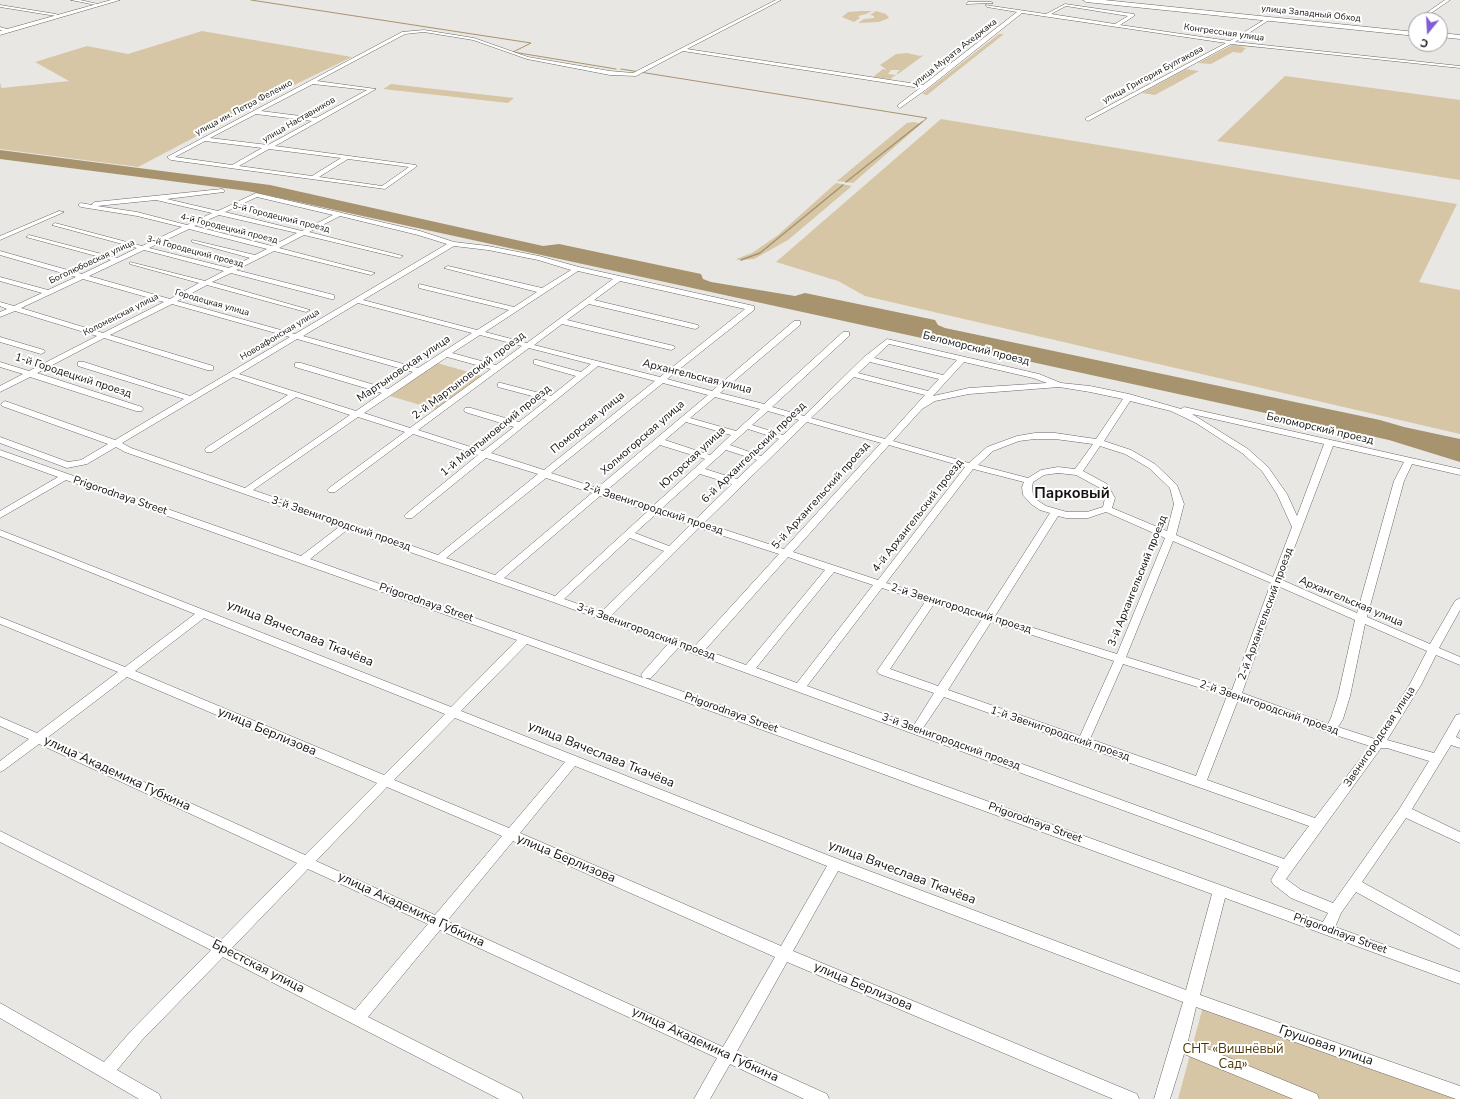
<!DOCTYPE html>
<html>
<head>
<meta charset="utf-8">
<style>
	body { margin:0 }
	#map { position:relative; width:1460px; height:1099px; overflow:hidden; background:#e9e7e4; font-family:"Nunito Sans",sans-serif }
	canvas { display:block }
	.north { position:absolute; left:1408px; top:12px; width:40px; height:40px; box-sizing:border-box; background:#fff; border:1px solid #a0a0a0; border-radius:50%; rotate:198deg; font-size:11px; font-weight:700; line-height:16px; text-align:center; color:#121211 }
	.north::after { content:''; display:block; margin:auto; width:14px; height:18px; background:#805cd6; clip-path:polygon(50% 0,100% 100%,50% 72%,0 100%) }
</style>
</head>
<body>
<div id="map">
<canvas width="1460" height="1099"></canvas>
<div class="north">С</div>
</div>
<script>
const g = document.querySelector('canvas').getContext('2d');
g.lineJoin = 'round';
function fillPath(path, color) {
  g.fillStyle = color;
  g.fill(path, 'evenodd');
}
function shape(rows) {
  const path = new Path2D();
  for (const r of rows) {
    path.moveTo(r[0], r[1]);
    for (let i = 2; i < r.length; i += 2) path.lineTo(r[i], r[i + 1]);
  }
  return path;
}
function trace(path, color, width, dash) {
  g.strokeStyle = color;
  g.lineWidth = width;
  g.lineCap = dash ? 'butt' : 'round';
  g.setLineDash(dash || []);
  g.stroke(path);
}
function label(font, color, halo, rows, align = 'center') {
  g.font = font + ' "Nunito Sans",sans-serif';
  g.lineWidth = 4;
  g.setLineDash([]);
  g.textBaseline = 'middle';
  g.strokeStyle = halo;
  g.fillStyle = color;
  for (const [text, x, y, turn = 0] of rows) {
    g.save();
    g.translate(x, y);
    g.rotate((+turn || 0) * Math.PI / 180);
    g.textAlign = isNaN(turn) ? turn : align;
    if (halo) g.strokeText(text, 0, 0);
    g.fillText(text, 0, 0);
    g.restore();
  }
}
fillPath(shape([
	[861,11,872,11,866,14,858,16,860,18,854,22,842,17,848,12],
	[876,11,886,14,889,18,879,22,858,23,864,19,874,18,874,16,870,15],
	[202,31,352,57,292,86,138,167,0,149,0,84,2,85,0,86,2,88,69,81,35,62,87,46,128,54],
	[999,34,1004,34,927,95,922,94],
	[1232,45,1234,44,1274,49,1238,46,1246,48,1241,53,1233,52,1211,64,1198,63],
	[907,53,920,56,924,55,898,74,896,74,900,70,891,70,888,74,896,75,890,79,873,77,883,69,887,70,880,65,896,54],
	[1186,69,1199,71,1155,95,1142,93],
	[1285,76,1460,100,1460,180,1217,141],
	[391,84,514,98,508,103,383,89],
	[941,119,1457,204,1419,282,1460,290,1460,434,865,296,838,281,776,262],
	[914,122,921,124,853,183,837,181,907,123],
	[836,183,852,186,788,240,754,259,739,260,736,259,752,253,778,235],
	[437,363,483,376,437,410,390,396],
	[1204,1003,1460,1093,1460,1099,1178,1099]
]), '#d6c6a6');
fillPath(shape([
	[0,150,270,185,543,246,559,244,701,274,703,279,711,282,795,296,805,293,935,320,938,325,945,328,1380,420,1404,427,1460,439,1460,462,1389,440,248,191,0,159]
]), '#a7936e');
trace(shape([
	[251,0,531,43,513,52,616,69],
	[621,69,927,118,921,123]
]), '#a7936e', 1);
trace(shape([
	[846,182,922,122],
	[741,260,760,253,843,185]
]), '#a7936e', 1.5);
const minor = shape([
	[71,0,80,0,98,4,96,5,71,0],
	[776,0,781,0,687,49,923,85,1017,12,987,7,985,5,1046,14,1065,4,1134,14,1134,16,1120,25,1230,41,1267,18,1269,20,1235,42,1460,66,1460,68,1231,44,1088,121,1085,119,1086,118,1226,43,1022,13,928,88,900,108,898,107,898,105,920,88,683,51,636,76,610,75,527,59,473,40,424,32,405,34,317,81,376,89,275,146,416,165,416,167,385,189,171,160,167,157,402,32,424,30,474,38,528,57,610,71,633,73,776,0],
	[1066,6,1128,16,1115,24,1051,14,1066,6],
	[313,84,367,90,316,118,261,111,313,84],
	[256,114,312,121,268,145,210,138,256,114],
	[205,141,262,148,232,165,175,157,205,141],
	[269,149,341,158,312,176,239,166,269,149],
	[348,159,409,167,382,186,319,177,348,159],
	[1445,0,1450,0,1421,20,1416,20,1445,0],
	[968,2,991,2,993,3,966,4,968,2],
	[0,5,56,14,58,15,56,16,0,7,0,5],
	[0,27,7,29,7,30,5,31,0,30,0,27],
	[222,189,225,191,224,192,167,199,218,211,256,193,420,231,454,242,488,246,539,256,579,267,754,306,754,310,667,379,712,391,794,321,800,321,800,325,720,393,764,404,843,332,849,332,849,336,772,407,804,416,864,357,887,339,1039,374,1061,383,1090,386,1129,394,1181,409,1184,407,1460,469,1460,475,1412,464,1404,481,1367,617,1430,644,1455,601,1460,598,1460,610,1439,648,1460,657,1460,665,1436,655,1421,685,1387,740,1434,753,1456,715,1460,714,1460,729,1456,737,1460,739,1460,748,1451,745,1412,809,1460,832,1460,843,1406,818,1362,882,1460,936,1460,949,1356,892,1341,913,1335,927,1460,972,1460,984,1225,898,1200,995,1460,1086,1460,1099,1456,1099,1196,1007,1188,1041,1317,1094,1319,1099,1293,1099,1184,1054,1170,1099,1154,1099,1183,1002,838,871,793,951,1137,1094,1139,1099,1113,1099,787,962,736,1053,827,1094,829,1099,804,1099,730,1064,710,1099,694,1099,717,1058,440,930,368,1017,521,1094,523,1099,499,1099,223,957,142,1040,117,1070,159,1094,161,1099,139,1099,0,1018,0,1003,104,1062,132,1030,211,950,0,842,0,831,220,941,297,863,39,744,4,770,0,772,0,761,29,739,0,726,0,717,37,733,118,672,0,624,0,617,125,667,195,614,0,536,0,530,451,707,517,640,66,480,0,518,0,511,58,477,0,456,0,450,301,556,339,527,125,452,116,447,87,464,67,468,0,443,0,437,68,462,81,460,108,444,2,406,1,404,5,401,115,440,184,399,78,366,78,362,84,362,190,396,290,337,172,304,110,335,213,366,213,370,207,370,104,338,37,373,142,407,143,409,142,411,136,411,30,377,0,392,0,386,23,374,0,367,0,362,29,371,97,336,15,311,0,317,0,312,7,309,0,306,0,302,14,306,42,293,0,281,0,277,48,290,76,277,0,255,0,251,82,274,111,260,26,237,29,235,117,258,137,248,52,225,55,223,142,246,182,227,137,216,81,207,78,205,81,203,92,205,93,203,95,202,222,189],
	[257,197,333,215,302,231,225,212,257,197],
	[156,200,212,213,187,225,137,212,97,206,156,200],
	[219,215,297,233,272,246,194,226,219,215],
	[340,216,418,235,447,244,295,334,177,301,207,285,306,312,310,310,212,282,231,273,331,299,334,299,334,295,236,270,274,251,371,275,375,273,279,248,304,235,400,258,403,256,309,232,340,216],
	[189,229,267,249,255,255,192,240,192,242,250,258,229,268,149,248,189,229],
	[454,246,488,250,538,260,571,270,542,288,448,266,444,268,537,292,514,307,419,284,419,288,509,310,477,330,363,300,454,246],
	[144,250,224,271,205,281,130,262,130,264,199,283,170,299,89,276,144,250],
	[578,271,613,279,527,343,485,332,578,271],
	[83,279,164,302,103,333,21,308,83,279],
	[620,281,745,309,660,377,534,345,562,324,671,350,675,348,674,346,567,320,589,304,695,329,699,327,698,325,594,300,620,281],
	[358,303,472,333,418,368,303,336,358,303],
	[480,335,522,346,496,365,452,353,480,335],
	[297,339,413,372,388,389,301,363,295,363,295,367,382,393,356,411,239,374,297,339],
	[889,344,957,360,943,375,874,358,889,344],
	[529,348,591,364,581,372,537,360,534,360,534,364,576,376,551,396,501,383,498,383,498,387,547,400,519,422,471,408,465,408,464,410,465,412,514,427,483,451,418,430,529,348],
	[447,357,491,369,410,428,364,413,447,357],
	[870,362,939,379,928,391,858,373,870,362],
	[964,362,1033,378,1047,383,969,388,933,396,964,362],
	[598,366,655,381,544,470,491,453,598,366],
	[233,377,288,395,206,448,205,450,206,452,212,452,296,397,350,415,245,488,131,448,122,443,233,377],
	[854,377,925,395,885,439,811,418,854,377],
	[663,383,708,395,597,488,551,473,663,383],
	[1059,387,1090,392,1123,399,1096,439,1055,433,1035,433,1017,436,987,447,969,463,893,441,922,409,935,401,969,394,1059,387],
	[715,397,760,409,736,431,690,418,715,397],
	[1130,401,1171,411,1196,423,1242,453,1262,471,1277,494,1292,527,1273,577,1176,535,1184,504,1177,485,1155,464,1131,450,1104,441,1130,401],
	[768,411,799,420,783,435,752,425,768,411],
	[1192,414,1324,444,1297,516,1287,494,1268,467,1248,449,1192,414],
	[358,417,405,432,329,488,327,490,329,492,335,492,413,434,478,455,406,514,404,516,406,518,412,518,486,458,538,474,438,555,253,490,358,417],
	[686,422,731,435,710,455,665,440,686,422],
	[807,422,881,443,784,549,704,523,807,422],
	[748,429,779,439,761,456,730,445,748,429],
	[1035,439,1055,439,1093,444,1075,469,1058,467,1041,470,1028,478,978,465,993,451,1019,441,1035,439],
	[660,445,705,459,653,506,606,491,660,445],
	[889,445,965,467,878,580,793,552,889,445],
	[1100,446,1125,454,1149,468,1170,488,1174,504,1167,531,1112,508,1115,498,1107,484,1083,471,1100,446],
	[1333,446,1404,462,1394,481,1357,613,1282,580,1333,446],
	[726,450,757,460,737,479,705,469,726,450],
	[973,469,1024,482,1022,487,1023,495,1031,504,1040,510,1050,513,986,613,886,583,973,469],
	[1058,473,1076,475,1100,488,1105,498,1103,507,1087,512,1067,512,1046,506,1037,500,1033,495,1032,487,1033,482,1044,475,1058,473],
	[700,474,732,484,695,520,661,509,700,474],
	[546,478,592,493,495,575,446,558,546,478],
	[600,496,648,511,555,596,504,578,600,496],
	[1106,512,1165,538,1117,654,995,616,1058,516,1066,518,1088,518,1106,512],
	[656,514,690,525,669,546,635,533,656,514],
	[699,528,779,554,695,646,611,616,699,528],
	[347,530,553,602,668,644,643,672,641,675,643,678,310,559,347,530],
	[630,538,664,551,601,612,564,599,630,538],
	[1173,541,1271,583,1232,690,1126,657,1173,541],
	[788,557,825,570,746,665,705,650,788,557],
	[834,572,873,585,797,683,756,668,834,572],
	[1280,587,1355,620,1338,696,1331,718,1328,724,1242,693,1280,587],
	[882,588,925,602,877,671,879,674,934,693,914,725,807,686,882,588],
	[934,604,982,619,938,686,890,669,934,604],
	[204,618,445,714,384,775,135,671,204,618],
	[991,622,1114,661,1080,736,948,690,991,622],
	[1365,624,1427,651,1410,684,1375,739,1338,727,1343,719,1350,696,1365,624],
	[527,644,1212,894,1186,990,840,860,461,711,527,644],
	[678,648,1279,867,1271,880,1273,884,1291,898,1328,913,1323,922,645,678,651,678,678,648],
	[1123,664,1227,696,1196,776,1090,739,1123,664],
	[127,677,377,783,305,855,47,738,127,677],
	[944,697,1079,745,1309,826,1284,859,923,728,944,697],
	[1238,700,1326,732,1370,746,1315,818,1207,780,1238,700],
	[455,718,565,762,509,828,394,780,455,718],
	[1381,748,1387,748,1429,761,1400,808,1333,903,1301,890,1286,879,1381,748],
	[575,766,827,866,781,946,520,833,575,766],
	[387,787,502,836,435,915,316,861,387,787],
	[513,841,775,957,723,1047,447,921,513,841],
	[308,869,428,924,355,1010,232,948,308,869],
	[59,211,64,212,0,240,0,236,59,211],
	[0,337,44,350,45,352,41,354,0,342,0,337]
]);
const major = shape([
	[111,0,120,0,0,35,0,31,111,0]
]);
const highway = shape([
	[1083,0,1104,0,1416,32,1416,36,1086,2,1083,0],
	[1440,33,1460,35,1460,39,1440,37,1440,33]
]);
trace(minor, '#686764', 1);
trace(major, '#686764', 1);
trace(highway, '#686764', 1);
fillPath(minor, '#fff');
fillPath(major, '#fff');
fillPath(highway, '#fff');
label('9px', '#121211', '#fff', [
	["улица Западный Обход",1311,14,6],
	["Конгрессная улица",1224,33,8],
	["улица Мурата Ахеджака",955,53,-38],
	["улица Григория Булгакова",1153,75,-28],
	["улица им. Петра Феленко",244,108,-28],
	["улица Наставников",299,120,-30],
	["5-й Городецкий проезд",281,218,14],
	["4-й Городецкий проезд",229,229,14],
	["3-й Городецкий проезд",195,252,15],
	["Боголюбовская улица",92,262,-25],
	["Городецкая улица",212,303,16],
	["Коломенская улица",121,315,-27],
	["Новоафонская улица",280,335,-31]
]);
label('11px', '#121211', '#fff', [
	["Беломорский проезд",976,349,14],
	["Мартыновская улица",404,369,-34],
	["1-й Городецкий проезд",73,376,18],
	["2-й Мартыновский проезд",469,376,-37],
	["Архангельская улица",697,377,14],
	["Поморская улица",588,423,-39],
	["Беломорский проезд",1320,429,13],
	["1-й Мартыновский проезд",496,431,-39],
	["Холмогорская улица",643,438,-41],
	["6-й Архангельский проезд",754,453,-44],
	["Югорская улица",693,458,-43],
	["Prigorodnaya Street",120,496,19],
	["5-й Архангельский проезд",821,496,-48],
	["2-й Звенигородский проезд",653,509,18],
	["4-й Архангельский проезд",918,516,-52],
	["3-й Звенигородский проезд",341,524,19],
	["3-й Архангельский проезд",1138,581,-68],
	["Архангельская улица",1351,602,23],
	["Prigorodnaya Street",426,603,19],
	["2-й Звенигородский проезд",961,609,17],
	["2-й Архангельский проезд",1266,614,-70],
	["3-й Звенигородский проезд",646,632,20],
	["2-й Звенигородский проезд",1269,708,19],
	["Prigorodnaya Street",731,713,20],
	["1-й Звенигородский проезд",1060,734,19],
	["Звенигородская улица",1380,737,-56],
	["3-й Звенигородский проезд",951,742,20],
	["Prigorodnaya Street",1035,823,20],
	["Prigorodnaya Street",1340,934,20]
]);
label('13px', '#121211', '#fff', [
	["улица Вячеслава Ткачёва",300,634,22],
	["улица Берлизова",267,732,23],
	["улица Вячеслава Ткачёва",601,755,22],
	["улица Академика Губкина",117,774,25],
	["улица Берлизова",566,859,23],
	["улица Вячеслава Ткачёва",902,873,21],
	["улица Академика Губкина",411,910,25],
	["Брестская улица",258,967,27],
	["улица Берлизова",863,987,23],
	["улица Академика Губкина",705,1045,25],
	["Грушовая улица",1326,1046,19]
]);
label('13px', '#4d3804', '#fff', [
	["СНТ «Вишнёвый",1233,1050],
	["Cад»",1233,1065]
]);
label('bold 15px', '#121211', '#fff', [
	["Парковый",1072,494]
]);
</script>
</body>
</html>
